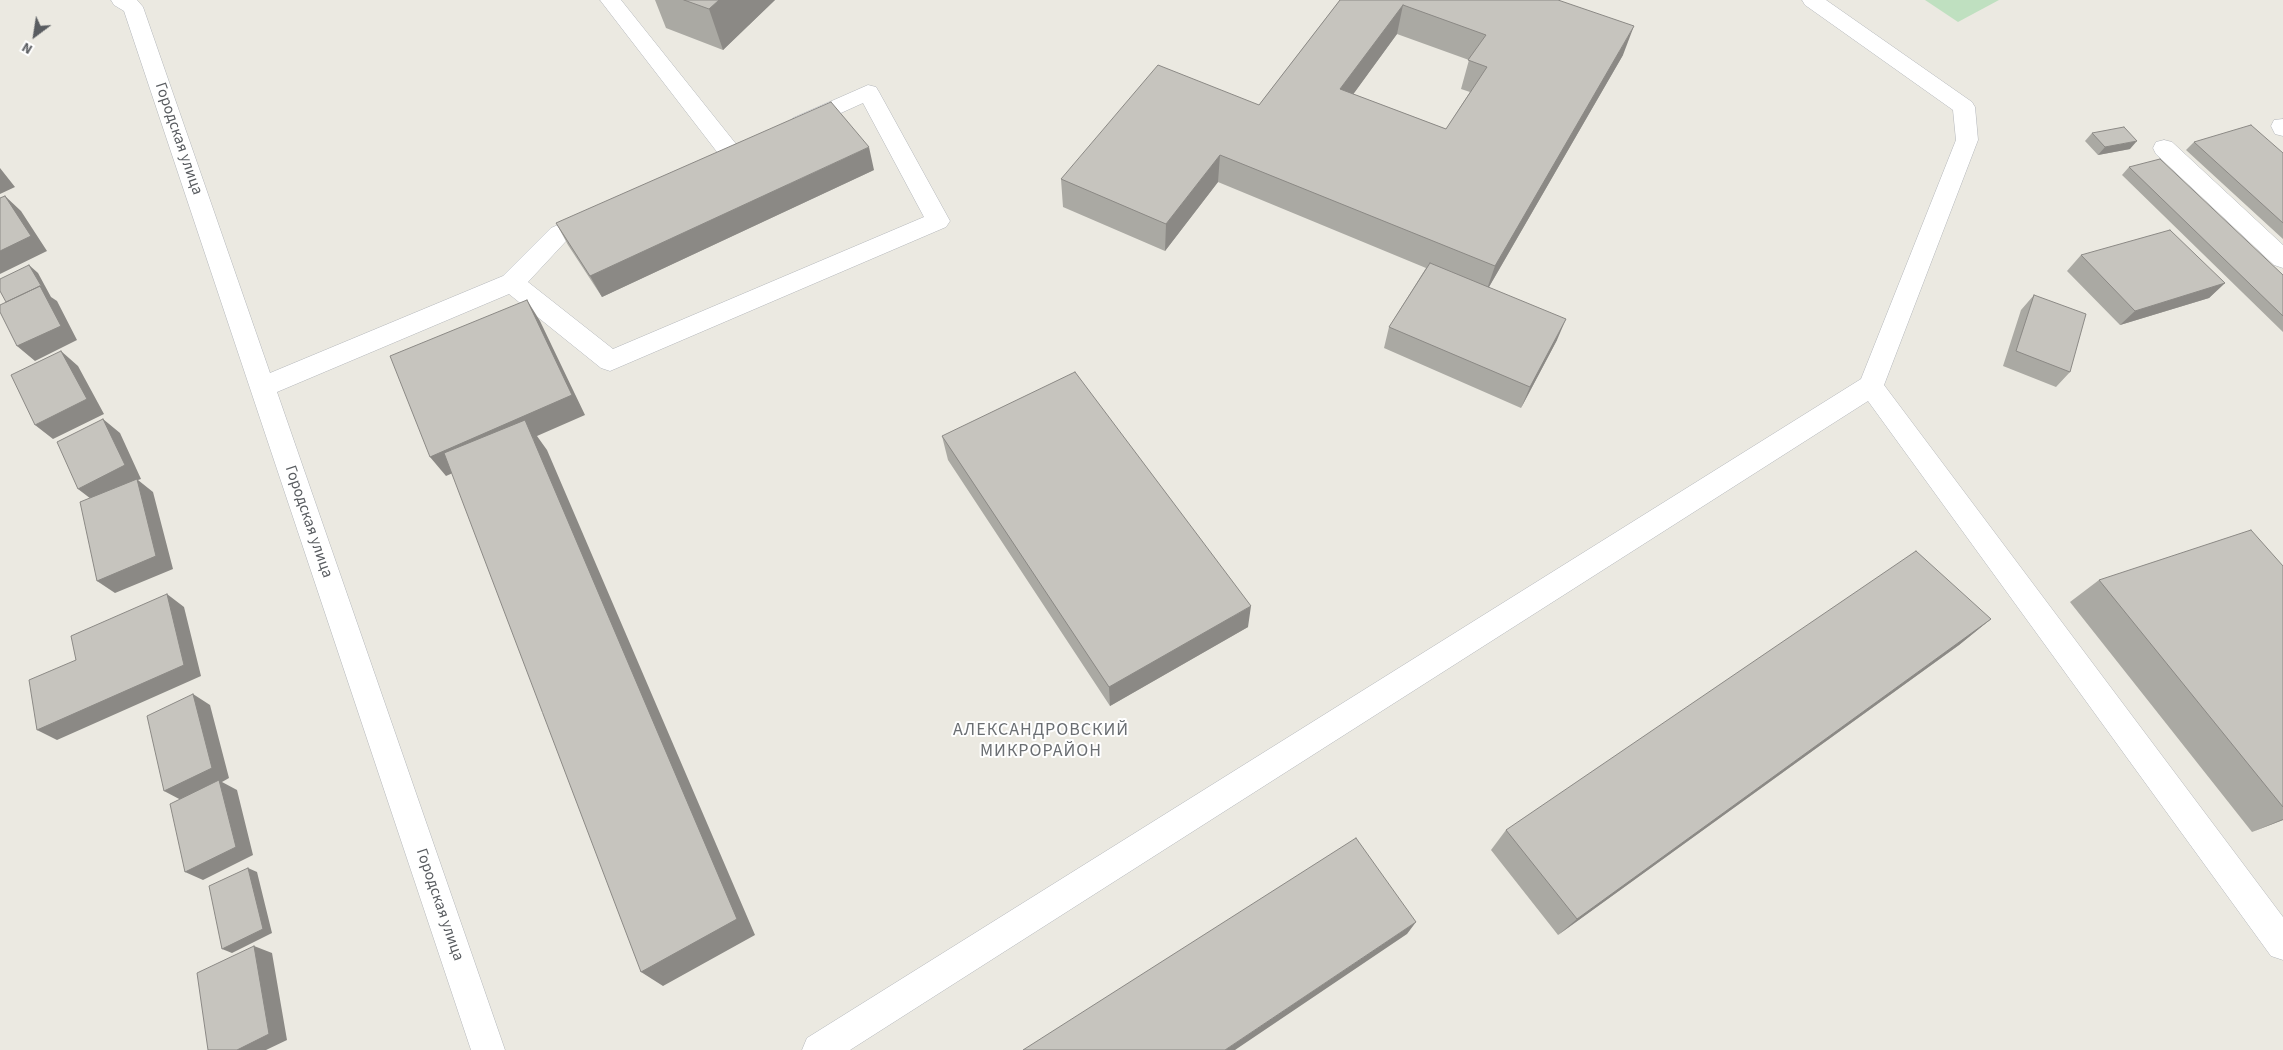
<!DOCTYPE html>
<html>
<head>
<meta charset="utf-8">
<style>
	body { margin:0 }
	#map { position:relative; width:2283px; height:1050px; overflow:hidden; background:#ebe9e1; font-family:"Source Sans 3",sans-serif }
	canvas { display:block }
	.north { position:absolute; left:10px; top:10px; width:50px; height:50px; -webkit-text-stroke:4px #fff; paint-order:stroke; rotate:211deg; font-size:14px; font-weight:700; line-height:20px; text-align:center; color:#595c60 }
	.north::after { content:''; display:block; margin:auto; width:18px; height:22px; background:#595c60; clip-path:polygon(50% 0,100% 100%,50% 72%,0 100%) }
</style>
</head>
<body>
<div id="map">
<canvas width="2283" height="1050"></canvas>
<div class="north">N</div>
</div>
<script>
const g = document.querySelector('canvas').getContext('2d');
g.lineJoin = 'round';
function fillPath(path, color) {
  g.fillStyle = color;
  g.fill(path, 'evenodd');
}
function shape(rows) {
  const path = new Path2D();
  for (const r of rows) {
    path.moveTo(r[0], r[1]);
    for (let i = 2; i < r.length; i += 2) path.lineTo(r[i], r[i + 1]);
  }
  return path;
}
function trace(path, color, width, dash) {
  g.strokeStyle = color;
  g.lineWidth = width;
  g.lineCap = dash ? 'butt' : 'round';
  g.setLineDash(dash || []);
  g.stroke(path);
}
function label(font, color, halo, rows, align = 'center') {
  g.font = font + ' "Source Sans 3",sans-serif';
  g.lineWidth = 4;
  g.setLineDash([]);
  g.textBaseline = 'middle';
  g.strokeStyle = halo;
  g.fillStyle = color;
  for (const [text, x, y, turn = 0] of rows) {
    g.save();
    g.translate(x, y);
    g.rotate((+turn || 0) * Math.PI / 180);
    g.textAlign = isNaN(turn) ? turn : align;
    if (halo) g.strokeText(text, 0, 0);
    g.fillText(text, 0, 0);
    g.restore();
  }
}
fillPath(shape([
	[1925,0,1999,0,1958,22]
]), '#bfe0c0');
const minor = shape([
	[111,0,137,0,143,7,270,373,503,276,551,228,596,208,604,211,608,217,604,223,567,240,528,282,613,349,924,217,863,103,801,131,793,128,790,123,793,118,868,85,876,87,879,92,950,221,946,227,610,371,601,368,509,294,277,392,505,1050,471,1050,124,11,114,5,111,0],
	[600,0,621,0,740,149,743,155,740,161,732,163,724,161,600,0],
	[1802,0,1826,0,1972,102,1975,107,1978,140,1884,385,2283,917,2283,960,2271,956,1868,401,850,1050,802,1050,807,1038,1861,379,1956,140,1953,110,1805,5,1802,0],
	[2283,119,2283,136,2275,134,2271,126,2274,120,2283,119],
	[2164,140,2172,142,2283,245,2283,268,2274,265,2156,154,2153,148,2156,142,2164,140]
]);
trace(minor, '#b3b6ba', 1);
fillPath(minor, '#fff');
fillPath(shape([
	[655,0,775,0,723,50,666,28],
	[1340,0,1558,0,1623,55,1489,287,1557,340,1521,408,1384,348,1389,327,1426,268,1218,182,1165,251,1063,207,1061,179,1259,105],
	[1397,34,1469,60,1461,89,1470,92,1446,129,1353,94],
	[2092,133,2130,149,2098,155,2085,141],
	[2194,142,2283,153,2283,239,2186,150],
	[2129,167,2283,275,2283,332,2122,175],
	[874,170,602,297,568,245,556,223],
	[2081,255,2225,283,2209,298,2120,325,2067,271],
	[2034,295,2070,372,2056,387,2003,366,2021,310],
	[942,436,1248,627,1110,706,948,460],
	[2283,566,2283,820,2252,832,2070,602,2099,580],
	[1991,619,1959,645,1558,935,1491,850,1506,830]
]), '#aaa9a3');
fillPath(shape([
	[719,0,775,0,723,50,709,9],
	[1403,5,1397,34,1336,118,1340,89],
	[1634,26,1623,55,1486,292,1495,266],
	[2137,141,2130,149,2098,155,2105,147],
	[869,147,874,170,602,297,590,276],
	[1220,155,1218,182,1165,251,1166,224],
	[0,168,15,187,0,194],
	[5,196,21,211,47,251,0,274,0,251],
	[29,265,38,273,51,297,57,301,77,340,35,361,17,346],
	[2225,283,2209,298,2120,325,2135,311],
	[527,300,540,321,585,415,537,436,547,450,755,935,663,986,641,972,533,438,446,476,430,457],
	[1566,319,1557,340,1521,408,1530,387],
	[61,351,78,366,104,414,53,439,35,425],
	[103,419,120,433,141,479,138,480,153,492,173,569,115,593,97,581,95,502,78,489],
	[167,594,184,607,201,676,57,740,37,730],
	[1251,606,1248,627,1110,706,1109,687],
	[1991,619,1959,645,1558,935,1577,919],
	[193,694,210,705,229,778,222,782,237,790,253,855,203,880,185,872,183,801,164,791],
	[2283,819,2283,820,2252,832],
	[248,868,257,872,272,933,232,953,222,949],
	[1416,922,1407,934,1235,1050,1225,1050],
	[254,946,272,953,287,1040,266,1050,237,1050]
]), '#8b8985');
const building = shape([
	[684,0,719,0,709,9,684,0],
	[1340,0,1558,0,1634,26,1495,266,1220,155,1166,224,1061,179,1158,65,1259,105,1340,0],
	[1403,5,1486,35,1468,60,1487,67,1446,129,1340,89,1403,5],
	[831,102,869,147,590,276,556,223,831,102],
	[2251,125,2283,153,2283,223,2194,142,2251,125],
	[2124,127,2137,141,2105,147,2092,133,2124,127],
	[2160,159,2283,275,2283,316,2129,167,2160,159],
	[5,196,31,236,0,251,0,198,5,196],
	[2170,230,2225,283,2135,311,2081,255,2170,230],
	[1430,263,1566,319,1530,387,1389,327,1430,263],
	[29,265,43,289,40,286,6,302,0,291,0,279,29,265],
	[40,286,61,326,17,346,0,312,0,305,40,286],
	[2034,295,2086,314,2070,372,2016,351,2034,295],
	[527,300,572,395,430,457,390,356,527,300],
	[61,351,87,399,35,425,11,375,61,351],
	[1075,372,1251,606,1109,687,942,436,1075,372],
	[103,419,125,465,78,489,57,442,103,419],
	[525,420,737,919,641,972,444,453,525,420],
	[137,479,156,556,97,581,80,502,137,479],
	[2251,530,2283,566,2283,807,2099,580,2251,530],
	[1916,551,1991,619,1577,919,1506,830,1916,551],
	[167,594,184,665,37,730,29,680,76,660,71,636,167,594],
	[193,694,212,768,164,791,147,716,193,694],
	[219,780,236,847,185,872,170,804,219,780],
	[1356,838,1416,922,1225,1050,1023,1050,1356,838],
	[248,868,263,929,222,949,209,886,248,868],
	[254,946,269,1034,237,1050,208,1050,197,973,254,946]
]);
fillPath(building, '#c6c4be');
trace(building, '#8b8985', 1);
label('16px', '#595c60', '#fff', [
	["Городская улица",178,139,71],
	["Городская улица",308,522,71],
	["Городская улица",439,905,71]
]);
g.letterSpacing = '1px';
label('18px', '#6a6e72', '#fff', [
	["АЛЕКСАНДРОВСКИЙ",1041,731],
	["МИКРОРАЙОН",1041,752]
]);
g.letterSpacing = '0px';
</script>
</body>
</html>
